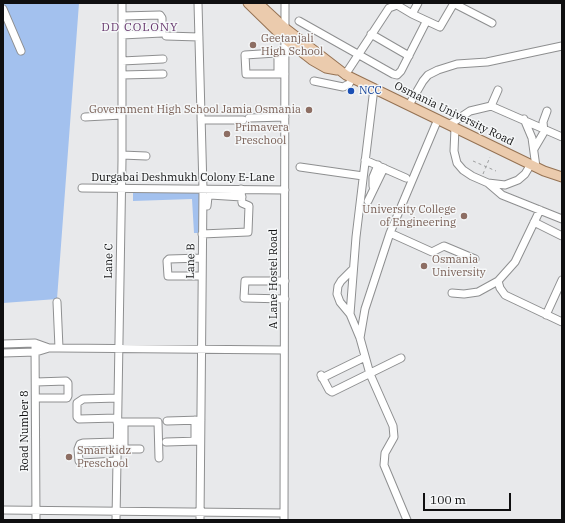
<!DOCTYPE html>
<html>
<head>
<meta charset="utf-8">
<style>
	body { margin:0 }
	#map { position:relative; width:565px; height:523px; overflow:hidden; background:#e8e9eb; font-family:"IBM Plex Serif",serif }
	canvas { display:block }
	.frame { position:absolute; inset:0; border:4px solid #0f0f10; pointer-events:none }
	.scale { position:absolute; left:423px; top:493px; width:88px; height:18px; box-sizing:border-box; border:2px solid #0f0f10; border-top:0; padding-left:5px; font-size:12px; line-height:14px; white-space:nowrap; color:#0f0f10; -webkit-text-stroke:3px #f5f7f8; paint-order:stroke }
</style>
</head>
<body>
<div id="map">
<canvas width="565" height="523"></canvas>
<div class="frame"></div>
<div class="scale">100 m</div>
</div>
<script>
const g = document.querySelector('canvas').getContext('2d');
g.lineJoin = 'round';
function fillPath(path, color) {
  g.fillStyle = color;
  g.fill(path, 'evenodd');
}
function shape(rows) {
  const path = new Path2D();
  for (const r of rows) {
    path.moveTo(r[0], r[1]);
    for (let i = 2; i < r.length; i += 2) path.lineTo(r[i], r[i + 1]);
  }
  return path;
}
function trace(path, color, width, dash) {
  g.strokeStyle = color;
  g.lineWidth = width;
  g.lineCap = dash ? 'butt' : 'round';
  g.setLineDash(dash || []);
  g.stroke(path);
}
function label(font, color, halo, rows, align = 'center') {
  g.font = font + ' "IBM Plex Serif",serif';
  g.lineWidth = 3;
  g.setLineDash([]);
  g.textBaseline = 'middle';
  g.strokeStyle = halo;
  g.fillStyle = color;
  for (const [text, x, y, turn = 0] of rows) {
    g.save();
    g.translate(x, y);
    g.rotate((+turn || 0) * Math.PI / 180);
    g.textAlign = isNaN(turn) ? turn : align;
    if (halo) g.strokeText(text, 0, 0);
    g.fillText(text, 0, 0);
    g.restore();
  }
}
fillPath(shape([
	[3,3,79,3,57,299,3,303],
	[199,191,199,233,194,233,192,199,133,201,133,192]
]), '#a3c1ee');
const minor = shape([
	[198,3,203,189,200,520],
	[453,3,492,23],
	[3,9,21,51],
	[412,14,440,27,454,3],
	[299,21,393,74,397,75,401,71,426,22],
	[371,34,409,56],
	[122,35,162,33,162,18,160,15,122,16],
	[166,36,199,37],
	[278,55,278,74],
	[122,61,163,59],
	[285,74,246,74,245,55,276,53,278,55,285,52],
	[122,75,163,74],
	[345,75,389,8,397,5,412,14,418,3],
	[314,81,343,87,349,84,352,78],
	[374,88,356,237,350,314,360,338,370,374,393,426,394,437,385,453,384,465,407,520],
	[409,105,423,81,428,75,438,70,457,64,487,62,562,46],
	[491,106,498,90],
	[85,117,122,115],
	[249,118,285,117],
	[524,119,532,138,536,167],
	[201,120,243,120],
	[449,125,470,111,491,106,562,137],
	[455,128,454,151,457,163,463,170,472,176,488,183,505,185,518,180,525,174,531,164],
	[534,149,544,132,543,122,547,111],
	[122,155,146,156],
	[365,160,406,178],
	[300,167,363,176],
	[488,183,502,195,562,219],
	[373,186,373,177,378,165],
	[82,188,285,190],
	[368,201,384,168],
	[207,206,208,197,210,195,242,197],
	[540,210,515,262,498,281,500,288,505,295,562,322],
	[534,222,562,236],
	[390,233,432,252,444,246,475,259],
	[202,234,248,232,249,206,242,203,241,189],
	[202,276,168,276,167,261,169,259,202,258],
	[452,293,464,294,478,292,498,281],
	[285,299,244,298,245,281,285,281],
	[57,302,59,348],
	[350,314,340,302,337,294,338,286,341,281,353,269],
	[546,315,562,280],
	[360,338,365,309,390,233,438,119],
	[35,343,36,520],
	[3,344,35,343,49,348,59,348,284,350],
	[3,353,36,352,49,348],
	[321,375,329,390,332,392,401,358],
	[322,378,365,357],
	[36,382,66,381,68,383,68,396,67,398,36,398],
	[117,418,79,419,77,417,77,403,83,399,118,398],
	[167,421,201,420],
	[117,422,158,422,159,458],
	[195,441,195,420],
	[166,442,200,441],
	[120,449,140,449],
	[124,449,124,422],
	[117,461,82,463,79,461,78,449,80,444,83,443,117,442],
	[3,510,284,513],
	[116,520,122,160,122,3],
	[284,520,285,3]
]);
const major = shape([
	[248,3,285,39,312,60,326,68,337,70],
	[258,3,285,28,346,75,544,171,562,177]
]);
trace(minor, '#8e8f90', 9);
trace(major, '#957253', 11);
trace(shape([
	[473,161,496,171],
	[483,174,490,157]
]), '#9d9e9f', 1, [3, 3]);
trace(minor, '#fff', 7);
trace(major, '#ebcbad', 9);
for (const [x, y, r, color] of [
	[253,45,4,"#8d6e63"],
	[351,91,4,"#1a4fb4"],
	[309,110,4,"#8d6e63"],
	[227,134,4,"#8d6e63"],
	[464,216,4,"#8d6e63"],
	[424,266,4,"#8d6e63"],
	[69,457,4,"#8d6e63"]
]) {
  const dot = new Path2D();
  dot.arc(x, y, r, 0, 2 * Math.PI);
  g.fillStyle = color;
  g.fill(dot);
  trace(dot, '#f5f7f8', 1.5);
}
label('11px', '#785e54', '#f5f7f8', [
	["Geetanjali",261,39],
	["High School",261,52],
	["Government High School Jamia Osmania",301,110,"right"],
	["Primavera",235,128],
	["Preschool",235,141],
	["University College",456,210,"right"],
	["of Engineering",456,223,"right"],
	["Osmania",432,260],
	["University",432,273],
	["Smartkidz",77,451],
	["Preschool",77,464]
], 'left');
label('11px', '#164399', '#f5f7f8', [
	["NCC",359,91]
], 'left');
label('11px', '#0f0f10', '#f5f7f8', [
	["Osmania University Road",454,114,26],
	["Durgabai Deshmukh Colony E-Lane",183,178],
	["Lane C",109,261,-89],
	["Lane B",191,261,-89],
	["A Lane Hostel Road",274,279,-90],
	["Road Number 8",25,431,-90]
]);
g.letterSpacing = '1px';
label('12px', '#693b70', '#f5f7f8', [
	["DD COLONY",140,28]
]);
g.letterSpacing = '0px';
</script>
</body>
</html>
